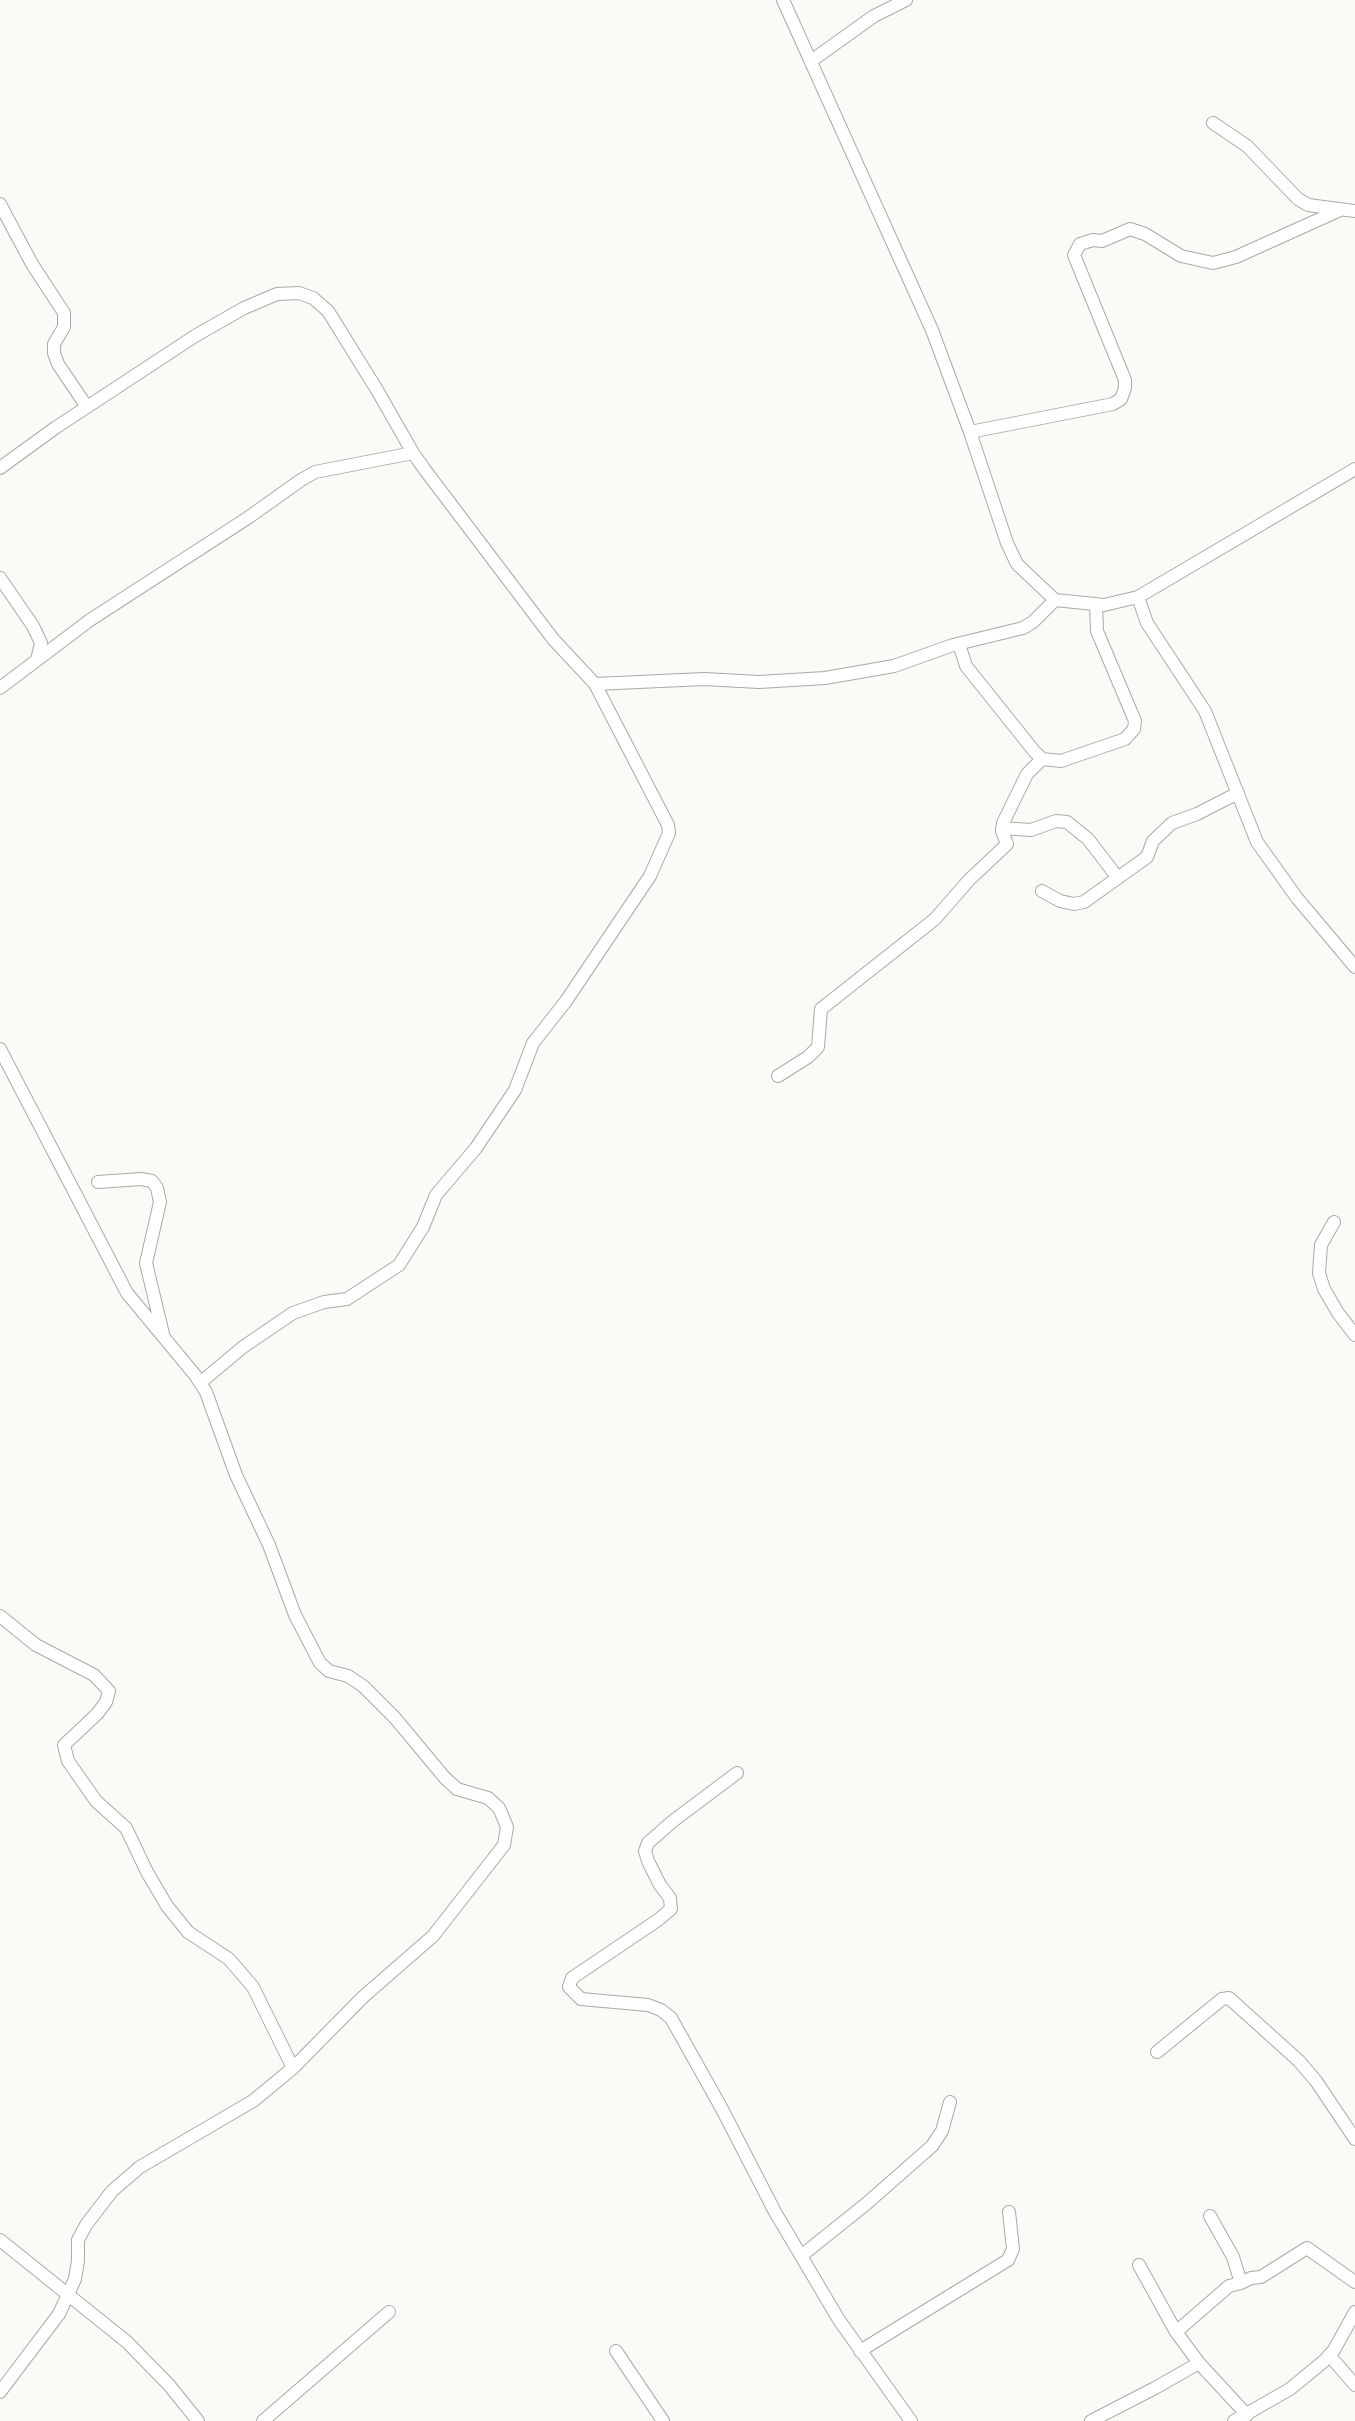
<!DOCTYPE html>
<html>
<head>
<meta charset="utf-8">
<style>
	body { margin:0 }
	canvas { display:block; background:#fcfaf7 }
</style>
</head>
<body>
<canvas width="1355" height="2421"></canvas>
<script>
const g = document.querySelector('canvas').getContext('2d');
g.lineJoin = 'round';
function shape(rows) {
  const path = new Path2D();
  for (const r of rows) {
    path.moveTo(r[0], r[1]);
    for (let i = 2; i < r.length; i += 2) path.lineTo(r[i], r[i + 1]);
  }
  return path;
}
function trace(path, color, width, dash) {
  g.strokeStyle = color;
  g.lineWidth = width;
  g.lineCap = dash ? 'butt' : 'round';
  g.setLineDash(dash || []);
  g.stroke(path);
}
const minor = shape([
	[783,0,932,330,970,432,1007,543,1017,564,1055,600,1104,605,1138,597,1355,469],
	[811,61,874,16,906,0],
	[1213,123,1247,146,1298,199,1308,205,1355,211],
	[0,204,32,264,64,313,64,327,54,344,54,353,58,364,87,407],
	[970,432,1113,404,1121,399,1125,388,1125,380,1074,255,1080,244,1093,240,1102,241,1130,229,1145,234,1181,256,1213,263,1236,257,1340,210],
	[0,468,55,428,195,336,244,308,277,294,299,293,313,298,328,311,377,390,413,453,425,470,553,639,595,684,668,825,669,833,650,876,566,1001,533,1043,515,1090,476,1148,436,1195,423,1227,399,1265,347,1299,324,1302,293,1313,243,1347,200,1383],
	[0,578,33,626,41,643,37,660],
	[1138,597,1147,623,1205,711,1257,842,1297,898,1355,967],
	[959,644,966,666,1034,751,1042,759,1061,761,1125,739,1134,729,1135,721,1097,631,1096,604],
	[595,684,704,679,759,682,825,678,894,666,953,645,1023,628,1033,622,1055,600],
	[0,688,90,620,249,517,301,480,315,472,413,453],
	[1002,828,1031,830,1056,821,1067,822,1088,839,1118,878],
	[1042,891,1060,901,1074,904,1084,902,1147,857,1153,841,1172,823,1197,814,1238,793],
	[0,1049,127,1293,195,1375,206,1392,236,1475,269,1545,295,1615,320,1663,329,1671,348,1676,363,1686,395,1718,445,1778,457,1789,488,1798,499,1808,507,1827,504,1845,433,1936,363,1997,293,2068,253,2101,140,2167,112,2191,86,2225,78,2240,78,2261,75,2279,59,2314,0,2392],
	[778,1076,808,1057,818,1047,821,1009,935,919,969,880,1003,848,1007,844,1002,831,1003,823,1027,774,1042,759],
	[98,1182,141,1179,152,1181,157,1188,160,1202,146,1263,163,1334],
	[1334,1222,1321,1245,1319,1273,1324,1289,1338,1313,1355,1335],
	[0,1616,36,1645,94,1675,109,1691,106,1702,97,1714,64,1745,68,1761,96,1801,126,1828,147,1872,167,1906,188,1932,229,1959,253,1987,293,2068],
	[737,1773,673,1821,648,1843,645,1851,648,1861,660,1885,670,1898,671,1909,658,1920,572,1978,569,1987,581,1999,648,2005,661,2010,671,2018,722,2109,775,2212,839,2320,911,2421],
	[1157,2052,1222,1999,1229,1998,1299,2061,1316,2081,1355,2139],
	[0,2240,127,2342,169,2385,198,2421],
	[801,2256,866,2204,932,2146,942,2131,950,2102],
	[1139,2265,1176,2332,1199,2363,1247,2415],
	[1241,2283,1251,2278,1261,2277,1307,2248,1355,2282],
	[1176,2332,1229,2286,1241,2283,1233,2257,1210,2216],
	[616,2351,663,2421],
	[860,2351,1008,2260,1013,2249,1009,2212],
	[1329,2355,1355,2385],
	[263,2421,389,2312],
	[1091,2421,1155,2388,1199,2363],
	[1234,2421,1290,2389,1324,2361,1334,2350,1355,2312]
]);
trace(minor, '#aba9a6', 14);
trace(minor, '#fff', 12);
</script>
</body>
</html>
